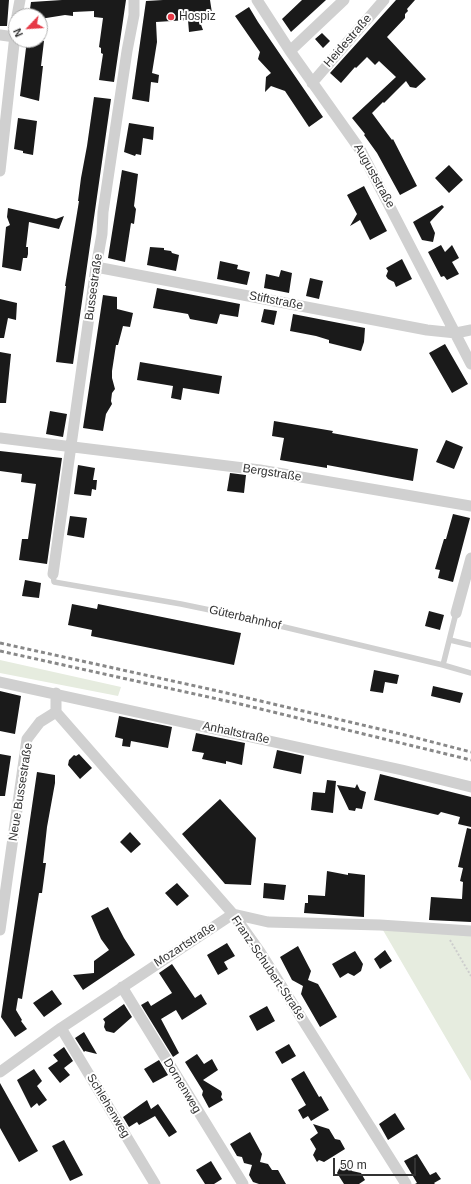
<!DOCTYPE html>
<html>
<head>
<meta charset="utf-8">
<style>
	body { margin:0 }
	#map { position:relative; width:471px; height:1184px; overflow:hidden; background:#fff; font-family:Helvetica,sans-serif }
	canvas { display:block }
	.north { position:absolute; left:8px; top:8px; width:40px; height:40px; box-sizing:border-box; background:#fff; border:1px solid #adadad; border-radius:50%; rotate:245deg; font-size:11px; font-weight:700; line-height:16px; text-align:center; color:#333 }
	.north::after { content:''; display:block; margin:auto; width:14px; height:18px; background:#e63946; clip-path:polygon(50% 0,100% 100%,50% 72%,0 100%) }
	.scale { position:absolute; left:333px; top:1158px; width:83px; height:18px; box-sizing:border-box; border:2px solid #333; border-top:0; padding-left:5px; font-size:12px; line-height:14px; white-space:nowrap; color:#333; -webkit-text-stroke:3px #fff; paint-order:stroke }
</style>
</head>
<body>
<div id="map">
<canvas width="471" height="1184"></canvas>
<div class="north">N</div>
<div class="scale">50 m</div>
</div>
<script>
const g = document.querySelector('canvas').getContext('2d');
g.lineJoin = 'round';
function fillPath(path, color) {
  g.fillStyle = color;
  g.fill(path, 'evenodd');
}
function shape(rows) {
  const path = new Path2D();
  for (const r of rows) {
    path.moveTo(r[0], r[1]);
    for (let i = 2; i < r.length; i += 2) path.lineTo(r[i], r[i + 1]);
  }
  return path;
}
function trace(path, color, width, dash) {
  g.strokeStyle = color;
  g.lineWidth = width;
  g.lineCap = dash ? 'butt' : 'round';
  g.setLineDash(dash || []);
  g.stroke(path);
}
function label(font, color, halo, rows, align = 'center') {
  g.font = font + ' Helvetica,sans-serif';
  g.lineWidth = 4;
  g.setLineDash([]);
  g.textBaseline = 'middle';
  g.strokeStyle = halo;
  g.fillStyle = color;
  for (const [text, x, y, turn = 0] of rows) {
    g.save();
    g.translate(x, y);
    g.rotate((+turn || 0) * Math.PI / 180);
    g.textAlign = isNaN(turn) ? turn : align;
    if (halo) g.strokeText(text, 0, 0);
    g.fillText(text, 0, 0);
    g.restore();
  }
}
fillPath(shape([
	[0,660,121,687,118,696,0,673],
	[380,925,471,931,471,1081]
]), '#e6ecdf');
fillPath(shape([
	[0,0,9,0,7,26,0,26],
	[62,0,126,0,114,82,99,80,103,54,101,53,101,48,99,47,103,18,94,17,94,11,73,12,73,16,65,15,40,19,40,16,29,16,31,2],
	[163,0,210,0,212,13,197,14,203,30,189,32,188,20,156,22,157,42,152,73,159,75,158,83,151,82,149,102,132,99,146,1],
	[302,0,326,0,291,32,282,19],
	[396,0,415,0,407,9,408,11,405,14,405,18,387,37,426,79,416,88,410,87,406,81,384,103,383,102,372,113,392,140,393,139,417,186,400,195,377,153,364,135,365,134,352,118,396,77,379,61,375,65,367,57,356,68,355,67,341,83,330,73],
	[249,7,258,22,323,117,309,127,285,91,271,86,265,92,266,77,271,73,258,59,260,52,235,16],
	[322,33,330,41,323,48,315,39],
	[27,40,44,41,41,66,43,66,39,101,20,96],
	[94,97,111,99,73,364,56,362,66,286,65,286,79,201,78,201,81,178,87,146],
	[18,118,37,121,33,155,23,153,23,151,14,149],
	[129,123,154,127,153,140,143,138,141,155,136,154,135,156,124,152],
	[449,165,463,180,449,193,435,178],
	[122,170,138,174,134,206,136,209,134,224,131,223,125,262,108,258],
	[364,186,387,231,370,240,360,220,350,226,357,214,347,195],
	[442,205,444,207,430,222,435,233,433,242,422,240,413,222],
	[8,208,56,219,64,216,59,229,29,222,26,247,28,247,28,254,27,258,23,258,21,271,2,267,6,227,10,225,7,217],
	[441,245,445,252,452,245,459,258,452,262,459,274,447,280,444,276,441,277,428,252],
	[150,247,164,248,164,250,171,251,172,253,179,255,176,271,147,265],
	[402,259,412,279,396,287,394,282,388,279,386,276,388,271,386,268],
	[220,261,238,265,237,269,250,272,247,285,217,279],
	[281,270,292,273,289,293,264,288,266,274,279,277],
	[310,278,323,281,319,299,306,296],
	[157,288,240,304,238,317,220,314,217,324,190,319,188,314,153,308],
	[103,295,117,297,117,309,133,313,130,327,123,326,118,345,116,345,112,371,112,378,115,389,112,393,111,401,112,404,106,414,103,431,83,428],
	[0,299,17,303,16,320,8,318,4,338,0,338],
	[264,309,277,311,274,325,261,322],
	[293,314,365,328,364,342,361,351,329,343,329,340,316,336,290,331],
	[445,344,468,384,452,393,429,353],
	[0,352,11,354,6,403,0,403],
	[140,362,222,376,219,394,183,388,181,400,171,398,173,386,137,380],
	[50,411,67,414,63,437,46,434],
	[274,421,333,431,332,433,418,449,413,481,327,465,327,468,280,460,284,438,272,436],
	[446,440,463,447,454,469,436,462],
	[0,451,62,458,47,564,19,560,22,539,28,539,36,484,21,482,22,474,0,471],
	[78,465,95,468,93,480,97,480,96,490,92,489,91,496,74,494],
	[230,473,246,475,244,493,227,491],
	[453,514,470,518,453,582,438,578,440,570,435,569,444,539,446,539],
	[70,516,87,518,84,538,67,535],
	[25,580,41,583,39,598,22,596],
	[72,604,97,609,98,604,241,633,234,665,91,636,92,630,68,625],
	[429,611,444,615,440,630,425,626],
	[374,670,399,675,397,684,385,682,383,693,370,691],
	[433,686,463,693,460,703,431,696],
	[0,691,21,696,15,734,0,731],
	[119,716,172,727,168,748,131,741,130,747,122,746,123,739,115,737],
	[196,733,245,743,242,765,226,761,226,764,202,759,204,753,192,751],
	[277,750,304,756,301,774,273,768],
	[0,754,11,756,5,796,0,796],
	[79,754,92,768,80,779,68,765,69,760,74,755,76,756],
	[37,772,55,775,55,783,47,827,43,863,46,863,42,893,39,893,22,999,18,998,16,1010,22,1020,21,1021,27,1029,15,1037,1,1017],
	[380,774,471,797,471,827,458,824,460,817,441,812,438,815,374,800],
	[327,780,336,781,333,813,311,810,313,792,325,793],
	[357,784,360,790,366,792,362,809,356,808,355,811,349,810,337,785,355,788],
	[220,799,256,838,251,885,225,884,182,834],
	[467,828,471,829,471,922,429,920,431,897,462,899,463,882,460,881,463,868,458,867],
	[130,832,141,844,131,853,120,842],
	[327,871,348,875,348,873,365,875,364,917,304,913,305,903,308,903,308,895,325,896],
	[177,883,189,896,177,906,165,893],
	[264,883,286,885,284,900,263,898],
	[108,907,124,938,135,955,83,990,73,975,94,973,94,961,109,950,101,939,91,916],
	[227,943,235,956,224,962,228,969,218,975,207,955],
	[298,946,311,971,308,980,318,984,337,1017,320,1027,301,994,303,986,292,980,280,957],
	[385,950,392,961,380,969,374,959],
	[355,951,363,964,361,971,354,976,348,973,340,978,332,964],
	[172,964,195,998,201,994,207,1004,182,1020,176,1010,161,1019,179,1053,173,1057,141,1005,148,1001,151,1006,172,993,159,973],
	[52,990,62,1004,44,1017,33,1003],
	[124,1004,132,1017,114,1033,106,1031,104,1027,105,1022,103,1019],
	[267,1006,275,1021,257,1031,249,1016],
	[84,1032,97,1054,85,1051,84,1052,75,1038],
	[289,1044,296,1056,282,1064,275,1052],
	[64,1047,73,1061,64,1068,70,1075,60,1083,48,1068,58,1061,53,1055],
	[197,1054,204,1064,212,1059,218,1070,203,1080,221,1091,222,1094,221,1097,223,1100,209,1108,202,1095,203,1091,185,1062],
	[159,1060,168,1075,153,1083,144,1069],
	[34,1069,42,1081,37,1086,47,1100,39,1106,37,1103,31,1108,17,1080],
	[304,1071,319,1097,321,1096,329,1110,311,1121,308,1116,303,1119,298,1110,306,1105,291,1079],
	[0,1083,38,1151,19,1162,0,1128],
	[147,1100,151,1109,158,1104,177,1132,169,1137,155,1116,139,1125,137,1122,129,1127,123,1117],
	[395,1113,405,1129,388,1140,379,1124],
	[313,1124,329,1129,335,1139,340,1140,345,1149,324,1162,319,1160,317,1162,313,1155,316,1149,310,1139,318,1133],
	[250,1132,262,1154,260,1162,268,1164,272,1170,278,1170,286,1184,259,1184,253,1182,249,1175,252,1165,244,1163,242,1157,237,1156,230,1144],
	[64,1140,83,1175,70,1181,52,1146],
	[417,1154,430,1175,436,1172,441,1179,434,1183,435,1184,415,1184,417,1183,404,1161],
	[211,1161,222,1179,214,1184,205,1184,196,1170],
	[342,1163,349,1166,352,1171,361,1173,365,1180,359,1184,344,1184,337,1173]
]), '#1a1a1a');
trace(shape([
	[450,940,471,976]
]), '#cdcdcd', 2, [2, 2]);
trace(shape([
	[53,574,54,582,181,604,234,615,443,665,456,613],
	[450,640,471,645],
	[443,665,471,673]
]), '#d0d0d0', 5.5);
trace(shape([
	[257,0,290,51,361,151,471,364],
	[17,16,20,0],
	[0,35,15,37],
	[290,51,344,0],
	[312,83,384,0],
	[0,171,16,26],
	[96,267,427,330,456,333,471,330],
	[0,438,260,470,471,506],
	[53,574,96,267,102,234,103,212,127,51,134,15,134,0],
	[456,613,471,558],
	[0,682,402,770,471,787],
	[56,693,56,712,233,914,260,952,406,1184],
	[0,930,27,739,40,722,56,712],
	[122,987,243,1184],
	[61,1028,155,1184],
	[0,1072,61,1028,233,914,268,922,380,925,471,931]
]), '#d0d0d0', 11);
trace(shape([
	[0,643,218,691,405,735,471,752],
	[0,651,240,704,471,760]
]), '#888', 3, [4, 3]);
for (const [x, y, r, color] of [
	[171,17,4,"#e63946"]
]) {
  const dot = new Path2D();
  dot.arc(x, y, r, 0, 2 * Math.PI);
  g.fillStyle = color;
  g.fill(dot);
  trace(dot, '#fff', 1.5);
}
label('12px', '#333', '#fff', [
	["Hospiz",179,17]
], 'left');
label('12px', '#333', '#fff', [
	["Heidestraße",348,41,-49],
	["Auguststraße",374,176,61],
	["Bussestraße",94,287,-82],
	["Stiftstraße",276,301,11],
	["Bergstraße",272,473,9],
	["Güterbahnhof",245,618,13],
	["Anhaltstraße",236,733,12],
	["Neue Bussestraße",21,792,-81],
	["Mozartstraße",185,945,-33],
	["Franz-Schubert-Straße",268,968,56],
	["Dornenweg",182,1086,59],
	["Schlehenweg",108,1106,59]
]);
</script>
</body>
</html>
